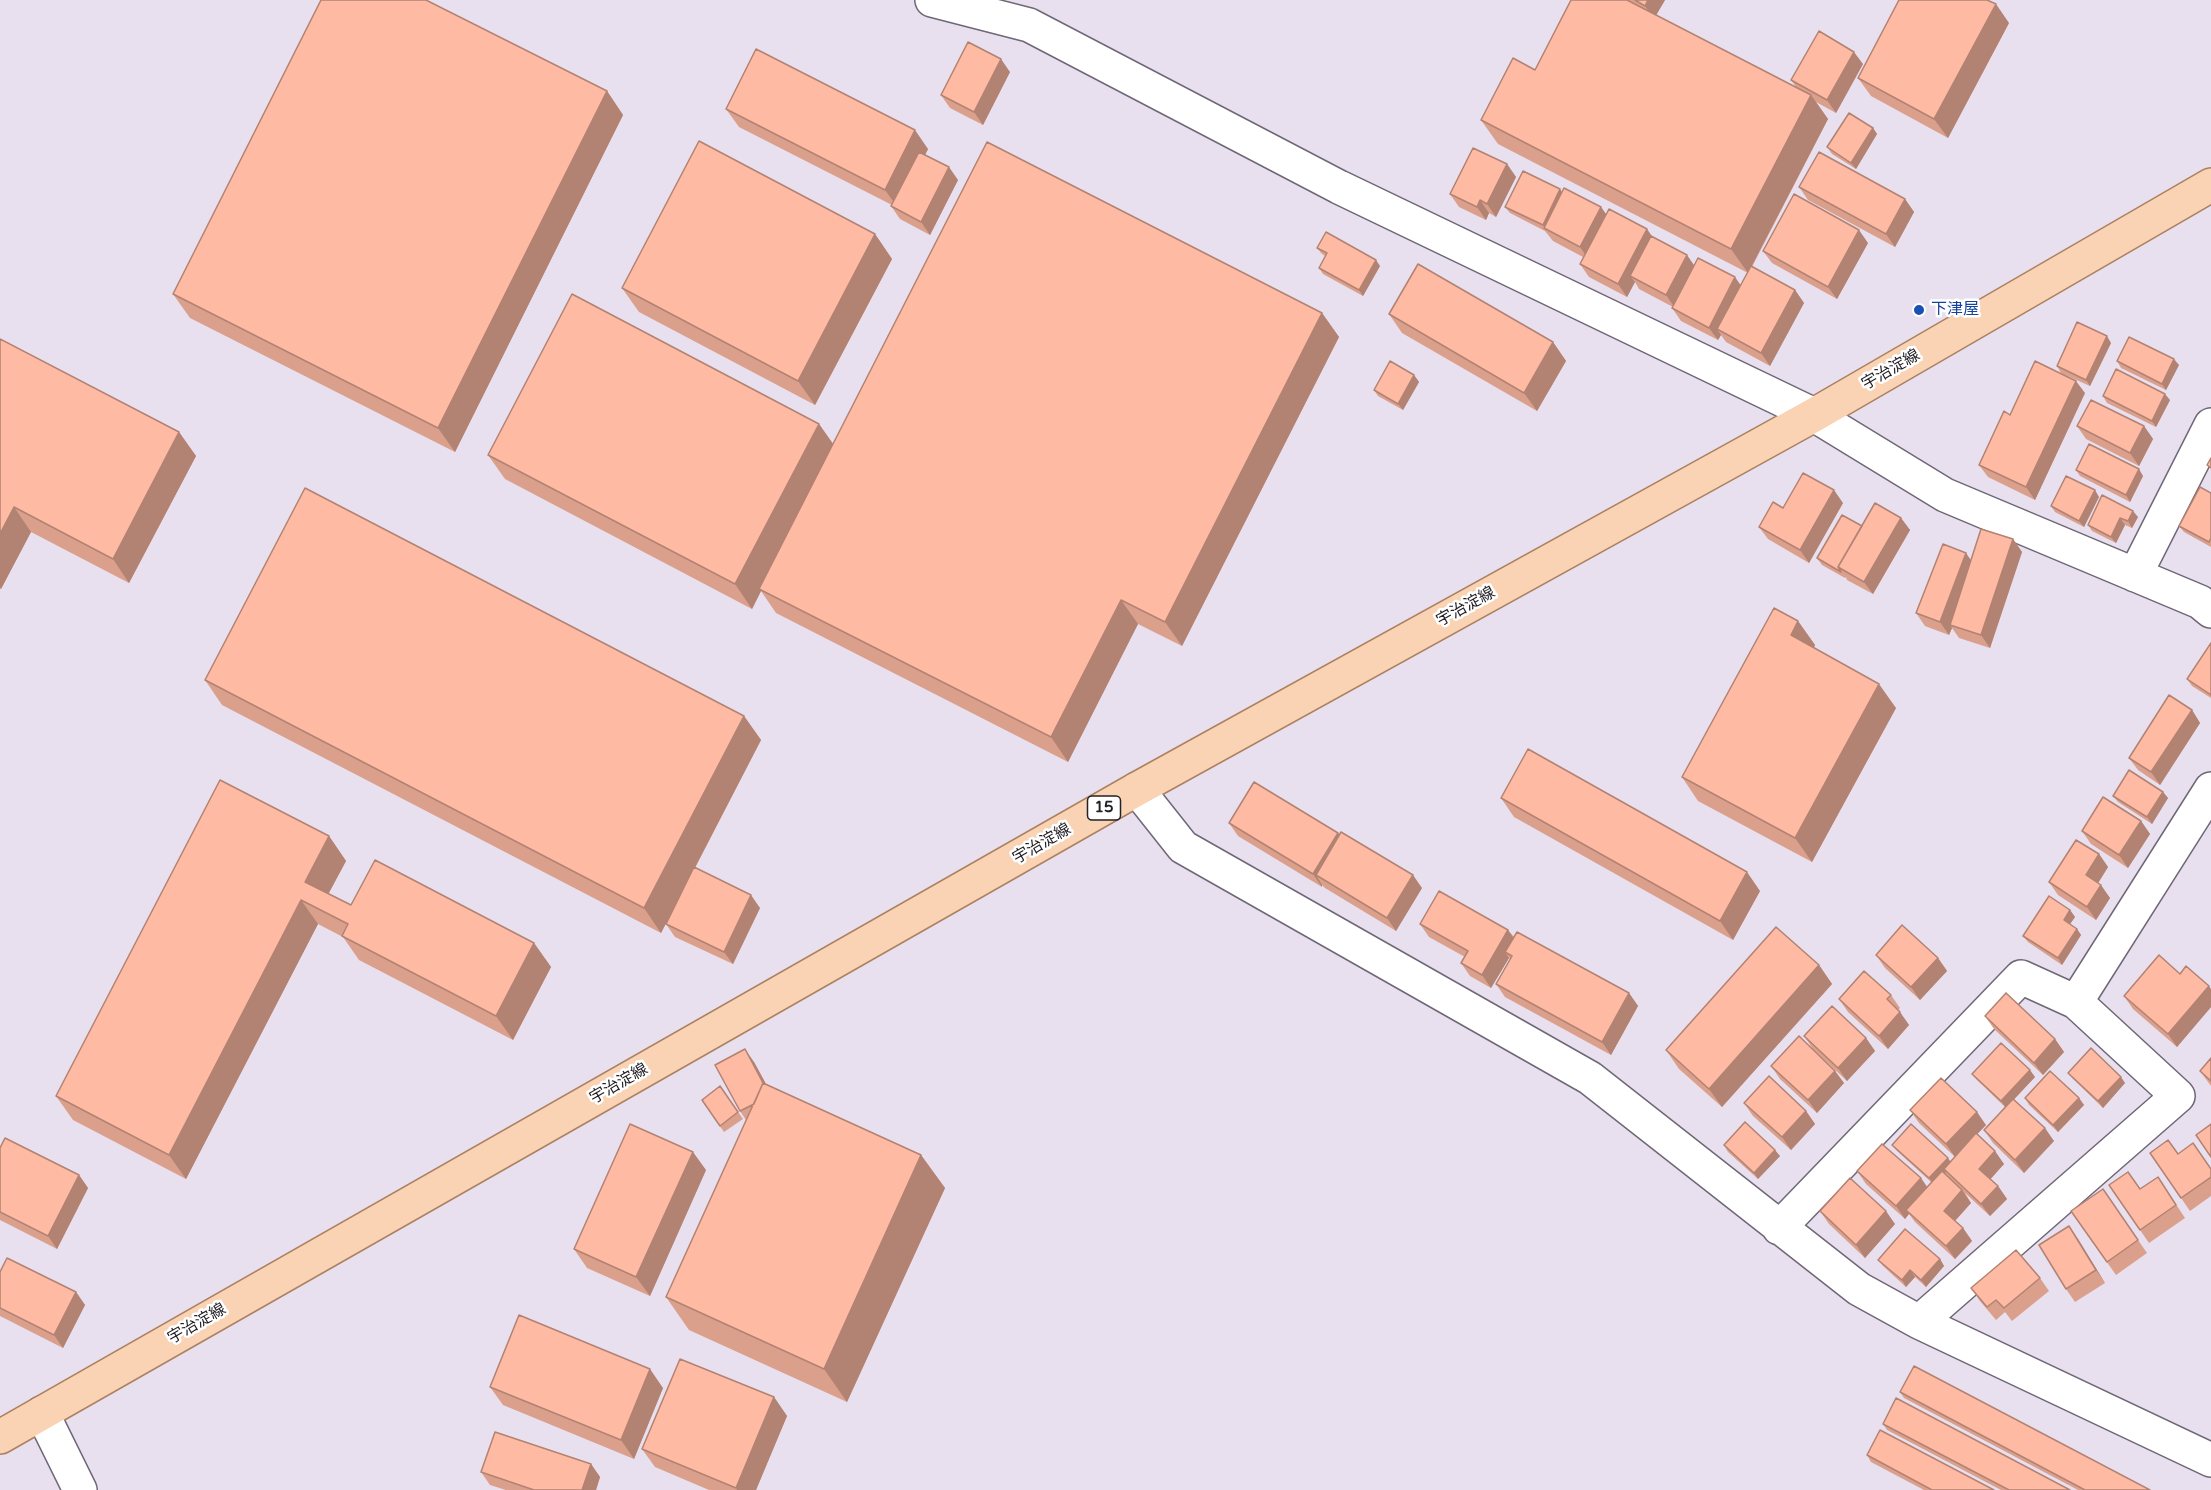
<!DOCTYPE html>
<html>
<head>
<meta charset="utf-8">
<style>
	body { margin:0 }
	canvas { display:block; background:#e8dfef }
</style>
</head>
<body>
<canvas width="2211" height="1490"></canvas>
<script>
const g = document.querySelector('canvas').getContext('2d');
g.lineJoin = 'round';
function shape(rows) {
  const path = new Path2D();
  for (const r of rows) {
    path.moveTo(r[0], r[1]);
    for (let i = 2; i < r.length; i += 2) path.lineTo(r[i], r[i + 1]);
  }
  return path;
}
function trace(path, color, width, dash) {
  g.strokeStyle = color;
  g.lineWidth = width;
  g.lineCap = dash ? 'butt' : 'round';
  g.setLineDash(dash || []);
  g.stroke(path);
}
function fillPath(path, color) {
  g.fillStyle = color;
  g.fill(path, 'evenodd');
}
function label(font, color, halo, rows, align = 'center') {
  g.font = font + ' "Varela Round","Noto Sans JP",sans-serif';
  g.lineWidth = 5;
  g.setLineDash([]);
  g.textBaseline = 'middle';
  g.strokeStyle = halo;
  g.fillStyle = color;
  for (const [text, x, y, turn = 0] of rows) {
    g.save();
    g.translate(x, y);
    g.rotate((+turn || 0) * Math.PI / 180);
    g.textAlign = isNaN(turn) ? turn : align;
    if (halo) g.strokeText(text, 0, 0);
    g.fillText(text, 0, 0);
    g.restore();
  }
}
const street = shape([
	[932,0,1029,25,1339,187,1814,415,1945,495,2200,602,2211,611],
	[2135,575,2211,425],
	[1137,789,1183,847,1590,1078,1859,1289,1919,1322,2211,1460],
	[1779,1228,2021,977,2076,1002,2211,789],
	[1919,1322,2178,1096,2076,1002],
	[42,1413,80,1490]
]);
const primary = shape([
	[0,1437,1137,789,1814,415,2211,185]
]);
trace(street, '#706776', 36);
trace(primary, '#ac8160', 36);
trace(street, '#fff', 33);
trace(primary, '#f9d3b3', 33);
fillPath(shape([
	[1571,0,1665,0,1656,15,1796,87,1791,80,1863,64,1836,113,1816,102,1828,119,1752,267,1795,290,1804,303,1770,366,1726,342,1721,335,1718,340,1681,321,1672,308,1673,307,1639,289,1635,282,1627,297,1589,277,1580,264,1583,257,1553,241,1545,231,1510,213,1505,207,1562,192,1601,207,1606,214,1653,238,1694,265,1741,285,1748,273,1498,144,1481,120,1535,70],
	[2009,23,1948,138,1871,96,1858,78],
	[1010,72,983,125,950,108,941,95],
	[607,91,623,115,455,452,190,318,173,294],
	[726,109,928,149,925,155,958,180,930,235,900,219,891,206,892,205,739,127],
	[1873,128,1877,134,1856,169,1832,154,1827,147],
	[1507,164,1516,177,1496,217,1489,213,1486,220,1459,207,1450,194],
	[1799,187,1905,199,1914,212,1895,247,1808,200],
	[875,234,892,259,815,405,639,312,622,288],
	[1868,243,1837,299,1772,263,1763,251],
	[1317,248,1380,266,1363,296,1323,274,1319,268,1325,256,1322,254],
	[1322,313,1339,337,1182,646,1138,624,1068,762,776,613,761,591,752,609,505,479,488,455,819,424,833,444],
	[1389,314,1553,342,1566,361,1537,411,1402,333],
	[0,339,179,432,196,456,129,583,31,532,1,589,0,589],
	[2111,343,2090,386,2061,373,2057,366],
	[2117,361,2179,365,2166,390,2121,368],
	[1414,375,1419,382,1403,410,1378,396,1374,390],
	[2085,393,2035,500,1988,477,1979,465,2010,415],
	[2103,396,2170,400,2156,427,2107,403],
	[2077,426,2144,426,2153,439,2139,466,2086,439],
	[2076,470,2143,476,2130,502,2080,476],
	[2211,493,2211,547,2184,532,2179,526],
	[2102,495,2138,517,2132,528,2125,525,2116,543,2092,531,2088,525],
	[2099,497,2084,527,2055,512,2051,506],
	[1843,503,1809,563,1768,539,1759,527,1783,508],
	[1901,518,1910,530,1873,594,1847,580,1846,577,1845,578,1822,565,1817,558,1862,526],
	[2013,539,2022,552,1990,648,1959,638,1952,628,1949,635,1925,626,1916,613,1971,560],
	[1798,621,1815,645,1814,648,1896,708,1812,862,1698,801,1682,777],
	[2211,643,2211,698,2192,686,2187,679],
	[205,680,744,716,761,740,695,868,760,908,733,964,675,937,666,924,685,886,661,933,222,705],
	[2192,710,2200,723,2160,785,2138,770,2129,758],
	[2163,792,2168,798,2152,824,2118,802,2113,796],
	[1501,798,1760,891,1733,940,1514,817],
	[2141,821,2150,834,2128,868,2091,844,2082,831],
	[1229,823,1338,833,1339,835,1422,888,1396,931,1325,888,1322,885,1322,887,1238,836],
	[329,836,346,861,328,894,351,905,534,943,551,967,513,1040,359,960,343,937,318,924,186,1179,73,1120,56,1096],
	[2099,854,2108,867,2098,883,2110,898,2096,920,2058,895,2049,882],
	[2070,910,2075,917,2070,924,2077,929,2081,935,2062,965,2028,942,2023,936],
	[1420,924,1508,930,1514,937,1629,993,1638,1006,1611,1055,1505,997,1496,984,1510,959,1509,958,1491,988,1470,976,1461,963,1465,957,1429,937],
	[1876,955,1938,958,1947,971,1920,1000,1885,968],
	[1819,965,1832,984,1722,1107,1679,1069,1666,1050],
	[2180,974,2211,989,2211,1007,2177,1047,2133,1009,2124,996],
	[1891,995,1900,1008,1898,1010,1909,1025,1888,1049,1848,1012,1839,999],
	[1985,1016,2055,1039,2064,1052,2043,1075,1994,1029],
	[1804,1036,1866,1038,1875,1051,1847,1081,1813,1049],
	[2211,1058,2211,1086,2200,1071],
	[754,1062,766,1084,921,1155,945,1188,847,1402,689,1330,666,1297,746,1120,740,1111],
	[1771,1066,1835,1071,1844,1083,1817,1113,1780,1079],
	[2068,1073,2125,1083,2103,1108,2073,1079],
	[1972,1074,2035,1077,2014,1099,2054,1141,2024,1173,1993,1143,1984,1130,2005,1107,1977,1080],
	[720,1086,743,1119,724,1132,702,1100],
	[2025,1098,2079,1098,2084,1105,2058,1132,2029,1105],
	[1744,1103,1806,1111,1815,1124,1791,1150,1753,1116],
	[1910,1110,1986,1125,1977,1134,2004,1164,1990,1179,1998,1186,2007,1199,1990,1216,1965,1193,1971,1203,1955,1221,1963,1228,1972,1241,1955,1259,1915,1222,1909,1214,1905,1219,1866,1184,1857,1171,1927,1187,1931,1182,1897,1151,1892,1145,1951,1162,1955,1157,1919,1123],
	[1724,1145,1780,1156,1758,1179,1728,1152],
	[0,1148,79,1175,88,1188,57,1249,0,1220],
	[2150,1153,2178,1154,2211,1169,2211,1196,2190,1211],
	[706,1170,650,1296,587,1268,574,1249],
	[2158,1177,2185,1218,2149,1243,2109,1185,2140,1189],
	[2103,1189,2147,1253,2116,1275,2071,1211],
	[1820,1211,1895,1224,1865,1258,1829,1224],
	[2078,1239,2105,1283,2075,1302,2066,1289],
	[1940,1259,1944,1266,1926,1287,1915,1277,1906,1287,1883,1266,1878,1260],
	[0,1272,76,1292,85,1305,63,1348,0,1316],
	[2040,1278,2049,1291,2012,1321,2005,1312,1996,1320,1980,1301,1971,1288],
	[490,1387,663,1388,634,1459,503,1405],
	[1900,1392,2150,1490,2078,1490,1904,1398],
	[774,1397,787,1416,756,1490,709,1490,655,1467,642,1449],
	[1883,1424,2070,1490,2001,1490,1887,1430],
	[1867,1455,1994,1490,1924,1490,1871,1462],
	[591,1464,600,1477,596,1490,506,1490,490,1485,481,1472]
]), '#dba08c');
fillPath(shape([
	[1648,0,1665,0,1654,19,1645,6],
	[1996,4,2009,23,1948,138,1934,119],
	[1854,52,1863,64,1836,113,1827,100],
	[1001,59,1010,72,983,125,974,112],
	[607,91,623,115,455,452,438,428],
	[1811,95,1828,119,1748,273,1731,249],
	[1873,128,1877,134,1856,169,1851,163],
	[915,130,928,149,898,208,885,190],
	[1507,164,1516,177,1496,217,1487,204],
	[949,167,958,180,930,235,921,222],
	[1560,189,1564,195,1546,229,1543,225],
	[1905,199,1914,212,1895,247,1886,234],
	[1480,200,1489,213,1486,220,1477,207],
	[1601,207,1610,220,1589,260,1580,247],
	[1647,229,1656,242,1630,276,1635,282,1627,297,1618,284],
	[1859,230,1868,243,1837,299,1828,287],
	[875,234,892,259,815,405,798,381],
	[1687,255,1696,268,1675,308,1666,295],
	[1376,260,1380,266,1363,296,1359,290],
	[1735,277,1744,290,1717,329,1721,335,1718,340,1709,328],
	[1795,290,1804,303,1770,366,1761,353],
	[1322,313,1339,337,1182,646,1165,622],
	[2107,336,2111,343,2090,386,2086,380],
	[1553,342,1566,361,1537,411,1524,393],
	[2174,359,2179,365,2166,390,2162,384],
	[1414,375,1419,382,1403,410,1398,404],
	[2076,381,2085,393,2035,500,2026,487],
	[2165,394,2170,400,2156,427,2152,421],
	[819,424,836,448,759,589,761,591,752,609,735,584],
	[2144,426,2153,439,2139,466,2130,453],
	[179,432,196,456,129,583,113,559],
	[2139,469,2143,476,2130,502,2126,495],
	[1834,490,1843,503,1809,563,1800,550],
	[2095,490,2099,497,2084,527,2079,521],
	[14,507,31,532,1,589,0,587,0,534],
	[2133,511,2138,517,2132,528,2128,521],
	[1901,518,1910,530,1873,594,1864,582],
	[2120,518,2125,525,2116,543,2111,537],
	[2013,539,2022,552,1990,648,1981,635],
	[1966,553,1975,566,1950,625,1952,628,1949,635,1940,622],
	[1121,600,1138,624,1068,762,1051,737],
	[1798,621,1815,645,1808,659,1791,635],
	[1879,684,1896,708,1812,862,1795,838],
	[2192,710,2200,723,2160,785,2151,772],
	[744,716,761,740,661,933,644,908],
	[2163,792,2168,798,2152,824,2147,817],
	[2141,821,2150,834,2128,868,2119,855],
	[1338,833,1347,846,1316,875,1322,885,1322,887,1313,874],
	[329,836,346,861,322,906,305,882],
	[2099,854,2108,867,2095,888,2086,875],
	[1747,872,1760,891,1733,940,1720,921],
	[1413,875,1422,888,1396,931,1387,918],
	[2101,885,2110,898,2096,920,2087,907],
	[751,895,760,908,733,964,724,952],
	[301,900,318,924,186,1179,169,1155],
	[2070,910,2075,917,2068,927,2064,920],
	[2077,929,2081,935,2062,965,2058,958],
	[1508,930,1517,943,1505,952,1509,958,1491,988,1482,975],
	[534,943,551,967,513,1040,496,1016],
	[1938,958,1947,971,1920,1000,1911,987],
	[1819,965,1832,984,1722,1107,1709,1089],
	[2209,986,2211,989,2211,1007,2177,1047,2168,1034],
	[1629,993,1638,1006,1611,1055,1602,1042],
	[1900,1012,1909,1025,1888,1049,1879,1036],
	[1866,1038,1875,1051,1847,1081,1838,1068],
	[2055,1039,2064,1052,2043,1075,2034,1063],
	[745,1049,754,1062,779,1108,770,1095],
	[2030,1070,2035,1077,2006,1108,2001,1101],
	[1835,1071,1844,1083,1817,1113,1808,1100],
	[2121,1077,2125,1083,2103,1108,2098,1101],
	[2079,1098,2084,1105,2058,1132,2053,1125],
	[1806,1111,1815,1124,1791,1150,1782,1137],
	[1977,1112,1986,1125,1955,1157,1946,1144],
	[2045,1128,2054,1141,2024,1173,2015,1160],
	[1775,1150,1780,1156,1758,1179,1754,1173],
	[1995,1151,2004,1164,1988,1182,1979,1169],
	[693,1152,706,1170,650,1296,636,1277],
	[921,1155,945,1188,847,1402,824,1369],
	[1948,1158,1952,1164,1944,1169,1946,1172,1934,1185,1929,1178],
	[79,1175,88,1188,57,1249,48,1236],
	[1921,1178,1930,1191,1906,1210,1909,1214,1905,1219,1896,1206],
	[1998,1186,2007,1199,1990,1216,1981,1204],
	[1962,1190,1971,1203,1953,1223,1944,1211],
	[1886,1211,1895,1224,1865,1258,1856,1245],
	[2069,1226,2078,1239,2105,1283,2096,1270],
	[1963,1228,1972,1241,1955,1259,1946,1246],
	[1940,1259,1944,1266,1926,1287,1921,1280],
	[1910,1270,1915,1277,1906,1287,1902,1280],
	[76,1292,85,1305,63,1348,54,1335],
	[650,1369,663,1388,634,1459,621,1440],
	[774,1397,787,1416,756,1490,737,1490,736,1488],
	[591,1464,600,1477,596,1490,582,1490]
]), '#b28272');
const building = shape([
	[321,0,426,0,607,91,438,428,173,294,321,0],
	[1571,0,1627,0,1811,95,1731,249,1481,120,1513,58,1535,70,1571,0],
	[1635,0,1648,0,1645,6,1635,0],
	[1899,0,1987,0,1996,4,1934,119,1858,78,1899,0],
	[1819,31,1854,52,1827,100,1791,80,1819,31],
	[968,42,1001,59,974,112,941,95,968,42],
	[756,49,915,130,885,190,726,109,756,49],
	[1849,113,1873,128,1851,163,1827,147,1849,113],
	[699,141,875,234,798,381,622,288,699,141],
	[987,142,1322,313,1165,622,1121,600,1051,737,759,589,987,142],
	[1473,148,1507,164,1487,204,1480,200,1477,207,1450,194,1473,148],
	[919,152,949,167,921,222,891,206,919,152],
	[1819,152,1905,199,1886,234,1799,187,1819,152],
	[1523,171,1560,189,1543,225,1505,207,1523,171],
	[1564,188,1601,207,1580,247,1544,228,1564,188],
	[1794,194,1859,230,1828,287,1763,251,1794,194],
	[1609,209,1647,229,1618,284,1580,264,1609,209],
	[1326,232,1376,260,1359,290,1319,268,1327,253,1317,248,1326,232],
	[1651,236,1687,255,1666,295,1630,276,1651,236],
	[1698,258,1735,277,1709,328,1672,308,1698,258],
	[1418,264,1553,342,1524,393,1389,314,1418,264],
	[1751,266,1795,290,1761,353,1717,329,1751,266],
	[572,294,819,424,735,584,488,455,572,294],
	[2077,322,2107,336,2086,380,2057,366,2077,322],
	[2129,337,2174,359,2162,384,2117,361,2129,337],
	[0,339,179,432,113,559,14,507,0,534,0,339],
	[1390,361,1414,375,1398,404,1374,390,1390,361],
	[2035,361,2076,381,2026,487,1979,465,2004,411,2010,415,2035,361],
	[2116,369,2165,394,2152,421,2103,396,2116,369],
	[2091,400,2144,426,2130,453,2077,426,2091,400],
	[2089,444,2139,469,2126,495,2076,470,2089,444],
	[2211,458,2211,468,2207,465,2211,458],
	[1803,473,1834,490,1800,550,1759,527,1773,502,1783,508,1803,473],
	[2066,476,2095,490,2079,521,2051,506,2066,476],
	[2200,487,2211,493,2211,538,2209,542,2179,526,2200,487],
	[305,488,744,716,644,908,205,680,305,488],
	[2102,495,2133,511,2128,521,2120,518,2111,537,2088,525,2102,495],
	[1875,503,1901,518,1864,582,1838,567,1875,503],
	[1842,515,1862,526,1838,567,1841,572,1817,558,1842,515],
	[1981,529,2013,539,1981,635,1950,625,1981,529],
	[1943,544,1966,553,1940,622,1916,613,1943,544],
	[1774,608,1798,621,1791,635,1879,684,1795,838,1682,777,1774,608],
	[2211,643,2211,695,2187,679,2211,643],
	[2169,695,2192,710,2151,772,2129,758,2169,695],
	[1528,749,1747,872,1720,921,1501,798,1528,749],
	[2129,770,2163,792,2147,817,2113,796,2129,770],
	[220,780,329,836,305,882,351,905,375,860,534,943,496,1016,342,936,348,924,301,900,169,1155,56,1096,220,780],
	[1254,782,1338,833,1313,874,1229,823,1254,782],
	[2103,797,2141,821,2119,855,2082,831,2103,797],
	[1341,832,1413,875,1387,918,1316,875,1341,832],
	[2076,840,2099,854,2086,875,2101,885,2087,907,2049,882,2076,840],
	[694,867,751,895,724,952,666,924,694,867],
	[1439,891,1508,930,1482,975,1461,963,1468,951,1420,924,1439,891],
	[2049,896,2070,910,2064,920,2077,929,2058,958,2023,936,2049,896],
	[1902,925,1938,958,1911,987,1876,955,1902,925],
	[1776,927,1819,965,1709,1089,1666,1050,1776,927],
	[1517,932,1629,993,1602,1042,1496,984,1512,956,1505,952,1517,932],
	[2159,955,2180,974,2186,966,2209,986,2168,1034,2124,996,2159,955],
	[1864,971,1891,995,1887,999,1900,1012,1879,1036,1839,999,1864,971],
	[2006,993,2055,1039,2034,1063,1985,1016,2006,993],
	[1832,1006,1866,1038,1838,1068,1804,1036,1832,1006],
	[1799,1036,1835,1071,1808,1100,1771,1066,1799,1036],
	[2001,1043,2030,1070,2001,1101,1972,1074,2001,1043],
	[2091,1048,2121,1077,2098,1101,2068,1073,2091,1048],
	[745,1049,763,1083,754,1104,740,1111,715,1065,745,1049],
	[2211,1058,2211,1081,2200,1071,2211,1058],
	[2050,1071,2079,1098,2053,1125,2025,1098,2050,1071],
	[1769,1076,1806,1111,1782,1137,1744,1103,1769,1076],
	[1941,1078,1977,1112,1946,1144,1910,1110,1941,1078],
	[763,1083,921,1155,824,1369,666,1297,763,1083],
	[720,1086,738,1112,720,1126,702,1100,720,1086],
	[2013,1099,2045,1128,2015,1160,1984,1130,2013,1099],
	[1745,1122,1775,1150,1754,1173,1724,1145,1745,1122],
	[630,1124,693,1152,636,1277,574,1249,630,1124],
	[1911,1124,1948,1158,1929,1178,1892,1145,1911,1124],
	[2211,1124,2211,1157,2196,1135,2211,1124],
	[1976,1133,1995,1151,1979,1169,1998,1186,1981,1204,1944,1169,1976,1133],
	[5,1138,79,1175,48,1236,0,1212,0,1148,5,1138],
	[2168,1140,2178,1154,2193,1143,2211,1169,2211,1177,2181,1198,2150,1153,2168,1140],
	[1882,1144,1921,1178,1896,1206,1857,1171,1882,1144],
	[1942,1171,1962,1190,1944,1211,1963,1228,1946,1246,1906,1210,1942,1171],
	[2128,1172,2140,1189,2158,1177,2176,1205,2140,1230,2109,1185,2128,1172],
	[1850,1178,1886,1211,1856,1245,1820,1211,1850,1178],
	[2103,1189,2138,1240,2107,1262,2071,1211,2103,1189],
	[2069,1226,2096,1270,2066,1289,2039,1245,2069,1226],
	[1905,1229,1940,1259,1921,1280,1910,1270,1902,1280,1878,1260,1905,1229],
	[2016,1250,2040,1278,2004,1308,1996,1300,1987,1307,1971,1288,2016,1250],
	[7,1258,76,1292,54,1335,0,1308,0,1272,7,1258],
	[519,1315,650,1369,621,1440,490,1387,519,1315],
	[680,1359,774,1397,736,1488,642,1449,680,1359],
	[1914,1366,2150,1490,2085,1490,1900,1392,1914,1366],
	[1896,1398,2070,1490,2009,1490,1883,1424,1896,1398],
	[1880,1430,1994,1490,1932,1490,1867,1455,1880,1430],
	[495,1432,591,1464,582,1490,534,1490,481,1472,495,1432]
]);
fillPath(building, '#ffbaa3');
trace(building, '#b28272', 1.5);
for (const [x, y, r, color] of [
	[1919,310,6,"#1a4fb4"]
]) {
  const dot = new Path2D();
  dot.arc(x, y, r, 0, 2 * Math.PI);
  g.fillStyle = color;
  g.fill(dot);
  trace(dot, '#fff', 2);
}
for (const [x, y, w] of [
	[1104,808,33]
]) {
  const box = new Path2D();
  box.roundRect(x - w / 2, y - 12, w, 24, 4.5);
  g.fillStyle = '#fff';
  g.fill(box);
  trace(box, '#232026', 1.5);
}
label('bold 15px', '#232026', null, [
	["15",1104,808]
]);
label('16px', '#164399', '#fff', [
	["下津屋",1931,310]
], 'left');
label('16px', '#232026', '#fff', [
	["宇治淀線",1891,370,-30],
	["宇治淀線",1466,607,-29],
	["宇治淀線",1042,844,-30],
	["宇治淀線",619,1084,-30],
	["宇治淀線",197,1324,-30]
]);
</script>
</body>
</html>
